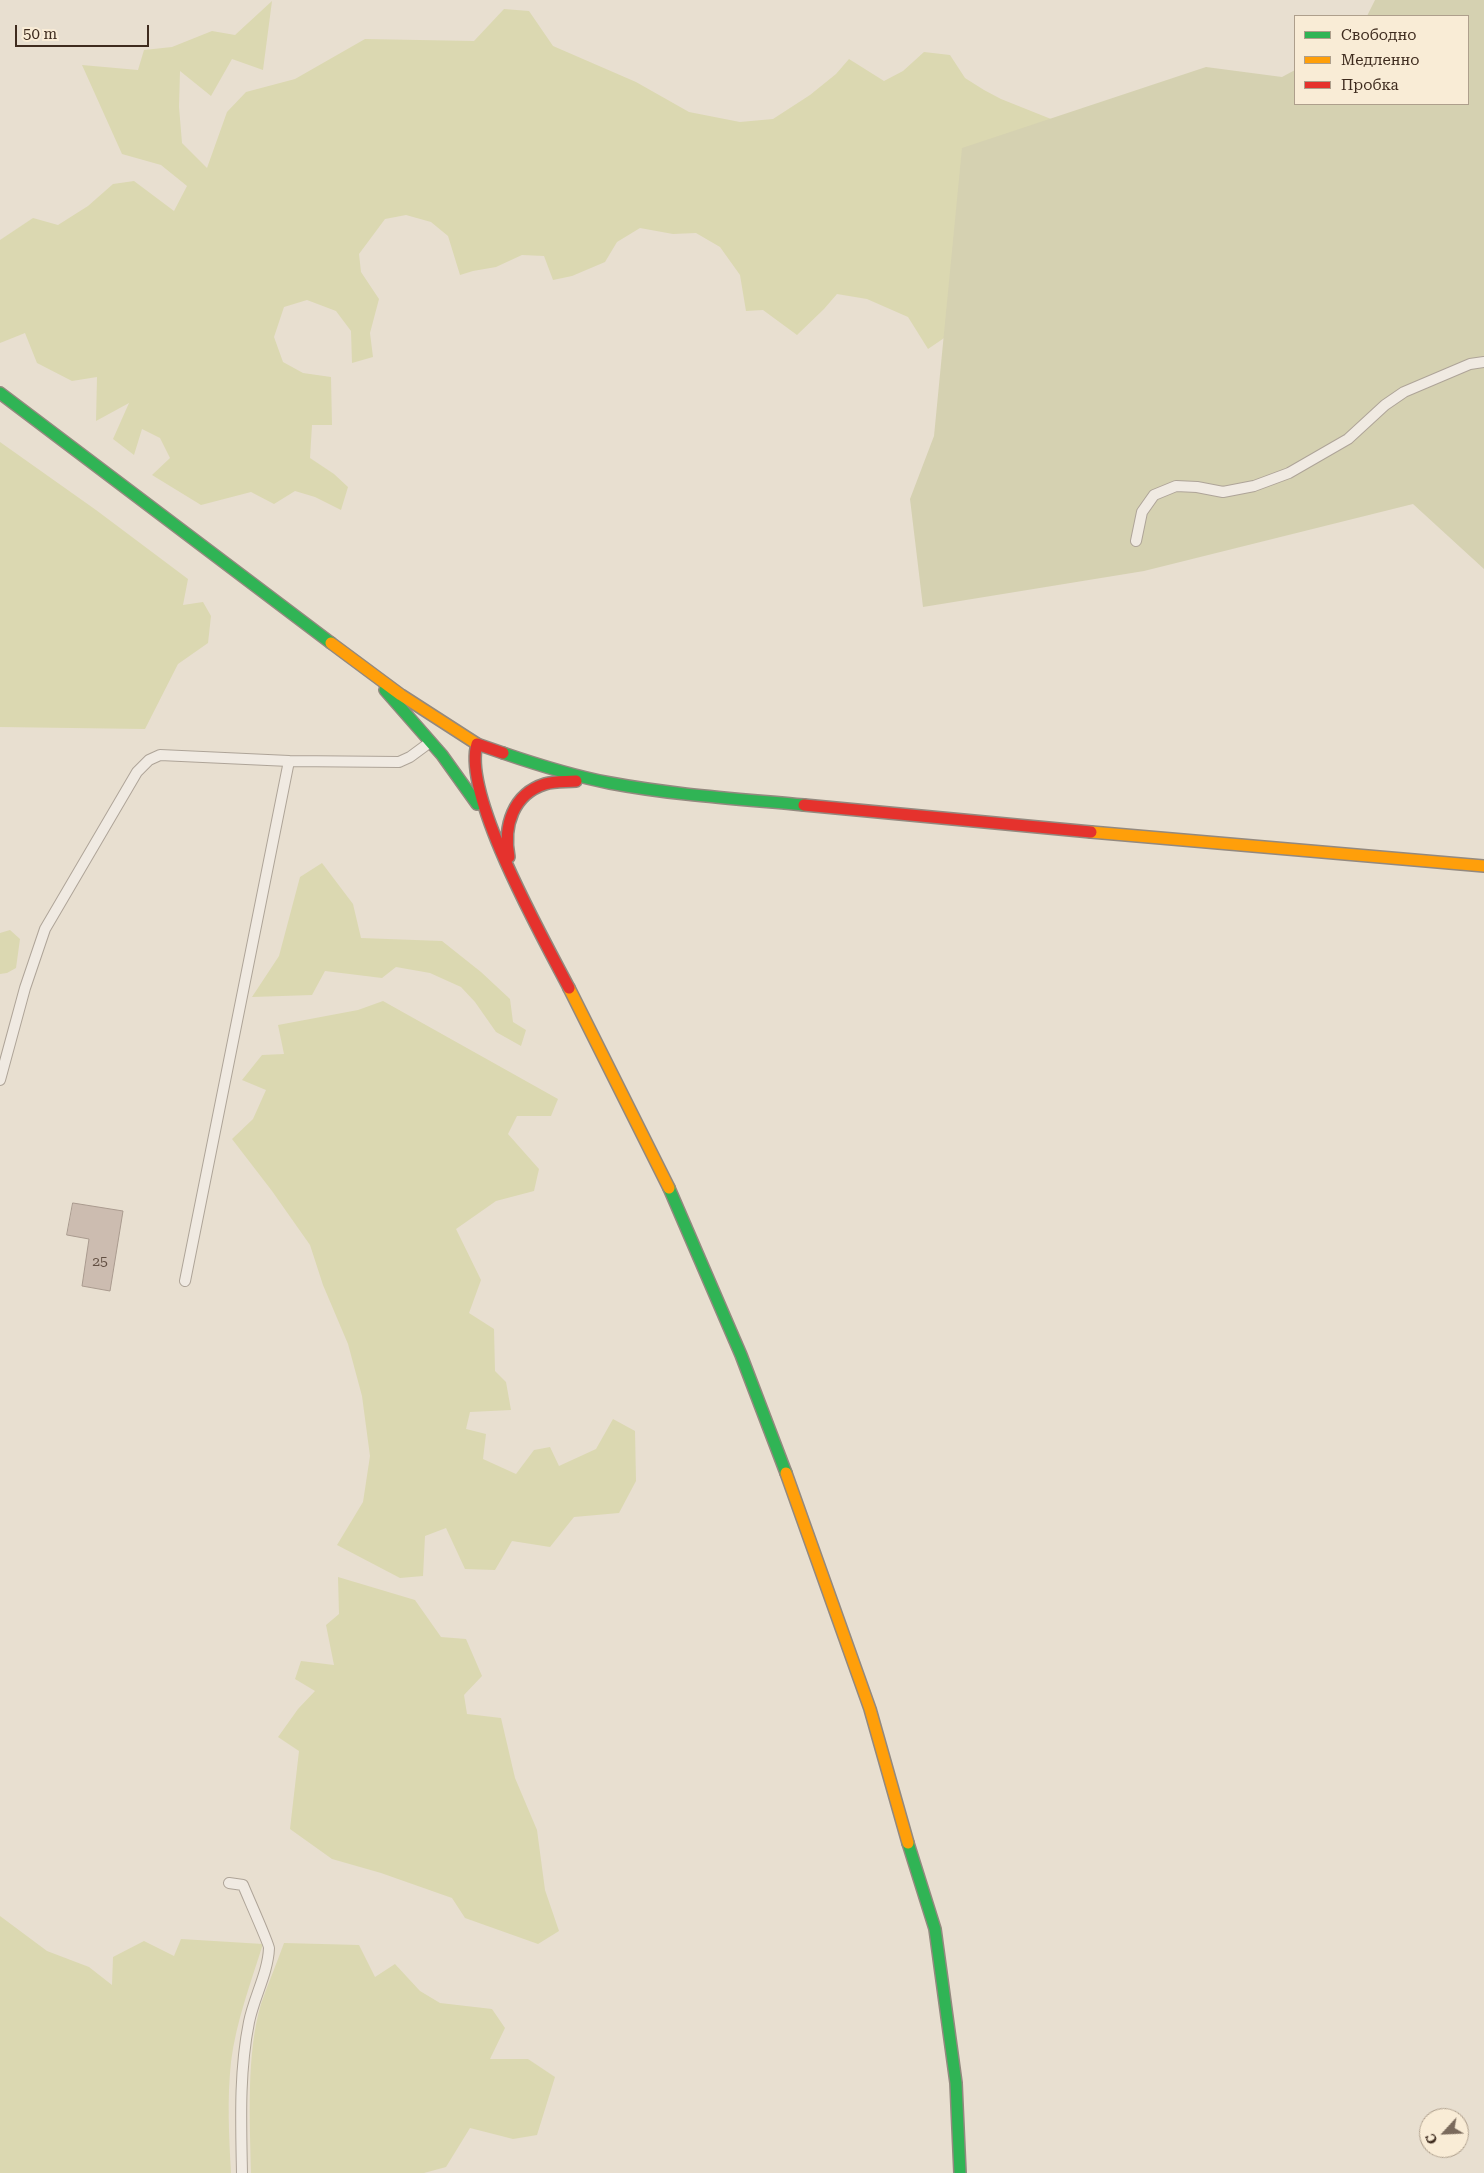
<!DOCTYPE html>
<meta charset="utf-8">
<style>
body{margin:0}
#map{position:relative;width:1484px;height:2173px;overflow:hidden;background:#e8dfd0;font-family:"Roboto Serif",serif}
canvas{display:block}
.legend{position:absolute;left:1294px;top:15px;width:175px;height:90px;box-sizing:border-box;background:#f9ecd6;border:1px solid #ae9f8c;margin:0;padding:6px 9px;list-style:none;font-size:15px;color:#3e2b1e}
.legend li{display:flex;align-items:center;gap:10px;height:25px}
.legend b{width:25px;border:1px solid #ae9f8c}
.north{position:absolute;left:1419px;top:2108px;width:50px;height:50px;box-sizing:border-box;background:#f9ecd6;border:1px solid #ae9f8c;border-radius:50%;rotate:245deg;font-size:14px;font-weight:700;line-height:20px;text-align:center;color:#3e2b1e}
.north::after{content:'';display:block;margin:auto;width:18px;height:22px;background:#7a6a5c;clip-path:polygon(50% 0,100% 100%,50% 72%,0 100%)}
.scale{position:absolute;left:15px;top:25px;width:134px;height:22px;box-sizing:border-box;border:2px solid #3e2b1e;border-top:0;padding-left:6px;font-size:15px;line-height:18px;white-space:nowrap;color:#3e2b1e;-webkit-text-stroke:4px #f9ecd6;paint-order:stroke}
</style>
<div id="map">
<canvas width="1484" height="2173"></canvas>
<ul class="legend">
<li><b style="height:6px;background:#30b455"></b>Свободно</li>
<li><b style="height:6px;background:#ff9f0a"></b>Медленно</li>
<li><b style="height:6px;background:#e5322d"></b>Пробка</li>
</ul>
<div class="north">С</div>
<div class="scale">50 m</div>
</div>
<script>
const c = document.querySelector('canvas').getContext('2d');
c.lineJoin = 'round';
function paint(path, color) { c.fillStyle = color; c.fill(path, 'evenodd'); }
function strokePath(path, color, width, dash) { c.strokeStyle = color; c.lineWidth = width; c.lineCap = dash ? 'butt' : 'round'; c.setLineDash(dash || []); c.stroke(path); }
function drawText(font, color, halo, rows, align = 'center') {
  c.font = font + ' "Roboto Serif",serif'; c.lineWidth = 5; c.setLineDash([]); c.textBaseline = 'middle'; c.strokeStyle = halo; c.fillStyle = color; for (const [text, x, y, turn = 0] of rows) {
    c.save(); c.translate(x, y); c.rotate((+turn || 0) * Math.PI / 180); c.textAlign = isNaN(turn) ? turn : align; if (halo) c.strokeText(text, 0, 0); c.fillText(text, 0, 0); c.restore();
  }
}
const green = new Path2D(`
 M 1484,0 L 1484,117 L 953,332 L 928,349 L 908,317 L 867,299 L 837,294 L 824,309 L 797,335 L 763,310 L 746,311 L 740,275 L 720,247 L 696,233 L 673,234 L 640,228 L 617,242 L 605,262 L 572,276 L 553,280 L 544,256 L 522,255 L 496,267 L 473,271 L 460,275 L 448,236 L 431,222 L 406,215 L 385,219 L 359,254 L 361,272 L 379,299 L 370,333 L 373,357 L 352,363 L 351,331 L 336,311 L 307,300 L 284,307 L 274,337 L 283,362 L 303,373 L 331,377 L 332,425 L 312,425 L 310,458 L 334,474 L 348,487 L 341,510 L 315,497 L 295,491 L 274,504 L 251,492 L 201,505 L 152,475 L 170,458 L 160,438 L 142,429 L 134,455 L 113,439 L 129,403 L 96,421 L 97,377 L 72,381 L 37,363 L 25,333 L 0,343 L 0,240 L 33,218 L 58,225 L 88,206 L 113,184 L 134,181 L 174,211 L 187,186 L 161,165 L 122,154 L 82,65 L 138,70 L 144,50 L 172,47 L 212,31 L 235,35 L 272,1 L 263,70 L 232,59 L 211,96 L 180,71 L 179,107 L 182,143 L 207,168 L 227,112 L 246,92 L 295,79 L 365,39 L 474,41 L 504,9 L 529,11 L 553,46 L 636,82 L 689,112 L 740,122 L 773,119 L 810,95 L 836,74 L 849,59 L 884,81 L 903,71 L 924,52 L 950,55 L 965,78 L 984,90 L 1001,99 L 1061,123 L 1295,104 L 1468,104 L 1468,16 Z
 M 0,442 L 96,510 L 188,579 L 183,605 L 203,602 L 211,616 L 208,643 L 178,664 L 145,729 L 0,727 Z
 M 322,863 L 353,904 L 361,938 L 442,941 L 481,972 L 510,999 L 513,1022 L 526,1030 L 521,1046 L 496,1032 L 475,1002 L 461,987 L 430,973 L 396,967 L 382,978 L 325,971 L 312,995 L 252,997 L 279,956 L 300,877 Z
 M 10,930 L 20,939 L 16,968 L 7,973 L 0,974 L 0,933 Z
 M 383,1001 L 558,1099 L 551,1116 L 517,1116 L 508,1134 L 539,1169 L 534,1191 L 496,1201 L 456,1229 L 481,1280 L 469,1313 L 494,1329 L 495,1371 L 506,1382 L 511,1410 L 470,1412 L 466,1429 L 486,1434 L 483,1459 L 516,1474 L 534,1450 L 550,1447 L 559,1466 L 596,1449 L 613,1419 L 635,1431 L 636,1481 L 619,1513 L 574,1517 L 550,1547 L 512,1541 L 495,1570 L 465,1569 L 446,1528 L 425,1536 L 423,1576 L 400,1578 L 337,1545 L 363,1502 L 370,1456 L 362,1396 L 348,1344 L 323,1285 L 310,1245 L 272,1191 L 232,1139 L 253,1119 L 266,1090 L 242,1080 L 262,1055 L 284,1054 L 278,1025 L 358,1010 Z
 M 338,1577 L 415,1600 L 441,1637 L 466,1639 L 482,1676 L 464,1695 L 467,1714 L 501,1718 L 515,1778 L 537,1830 L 545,1890 L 559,1931 L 538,1944 L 465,1918 L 452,1898 L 381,1873 L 332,1859 L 290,1829 L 299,1751 L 278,1737 L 298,1709 L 315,1691 L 295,1679 L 301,1661 L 334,1665 L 326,1625 L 339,1614 Z
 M 0,1916 L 47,1951 L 89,1967 L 112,1985 L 113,1957 L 144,1941 L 174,1956 L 181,1939 L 263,1944 C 251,1982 236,2022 231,2062 C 227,2099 229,2136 231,2173 L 0,2173 Z
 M 284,1943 L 359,1945 L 375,1977 L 395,1964 L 420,1991 L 440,2003 L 492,2009 L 505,2028 L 490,2059 L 528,2059 L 555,2077 L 537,2135 L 513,2139 L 470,2128 L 446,2167 L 424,2173 L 251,2173 C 250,2121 246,2054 261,2004 C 268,1983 277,1963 284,1943 Z`);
const cemetery = new Path2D(`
 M 1375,0 L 1484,0 L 1484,569 L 1413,504 L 1144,571 L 923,607 L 910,499 L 934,436 L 962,148 L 1206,67 L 1282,77 L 1295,70 L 1295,104 L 1468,104 L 1468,16 L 1367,16 Z`);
const building = new Path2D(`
 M 73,1203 L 123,1211 L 110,1291 L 82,1286 L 89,1239 L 67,1235 Z`);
const lane = new Path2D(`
 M 1136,541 L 1142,512 L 1154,495 L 1176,486 L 1197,487 L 1223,492 L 1254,486 L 1289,473 L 1348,439 L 1385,405 L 1404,392 L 1470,364 L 1484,362
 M 0,1080 L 25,988 L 45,929 L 137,772 L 149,760 L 160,755 L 289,761
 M 185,1281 L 289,761 L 399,762 L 410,757 L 429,743
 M 229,1883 L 243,1885 C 247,1895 269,1944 269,1948 C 268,1973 254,1997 249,2022 C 239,2072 241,2122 242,2173`);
const fast = new Path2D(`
 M 0,393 L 331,643
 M 385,690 L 442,755 L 477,804
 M 503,753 C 538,765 573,776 610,783 C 674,795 740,799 804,805
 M 669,1188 L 741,1355 L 786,1473
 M 908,1843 L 935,1929 L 956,2083 L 960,2173`);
const slow = new Path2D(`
 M 331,643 L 401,695 L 477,744
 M 1091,832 L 1484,866
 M 569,988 L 669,1188
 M 786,1473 L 870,1709 L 908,1843`);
const jam = new Path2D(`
 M 503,753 L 477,744 C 462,795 543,938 569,988
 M 804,805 L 1091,832
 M 509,857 C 503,826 513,794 545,784 C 555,781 566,782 576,781`);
const numberNames = [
 ["25",100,1262]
];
paint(green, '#dbd8b1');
paint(cemetery, '#d5d1b1');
paint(building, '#ccbcb0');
strokePath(building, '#a99a8e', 1);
strokePath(lane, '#aea498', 12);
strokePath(fast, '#93897f', 14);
strokePath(slow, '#93897f', 14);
strokePath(jam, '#93897f', 14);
strokePath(lane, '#f0eae2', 10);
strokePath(fast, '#30b455', 11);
strokePath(slow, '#ff9f0a', 11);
strokePath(jam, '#e5322d', 11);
drawText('14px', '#624f42', null, numberNames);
</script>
